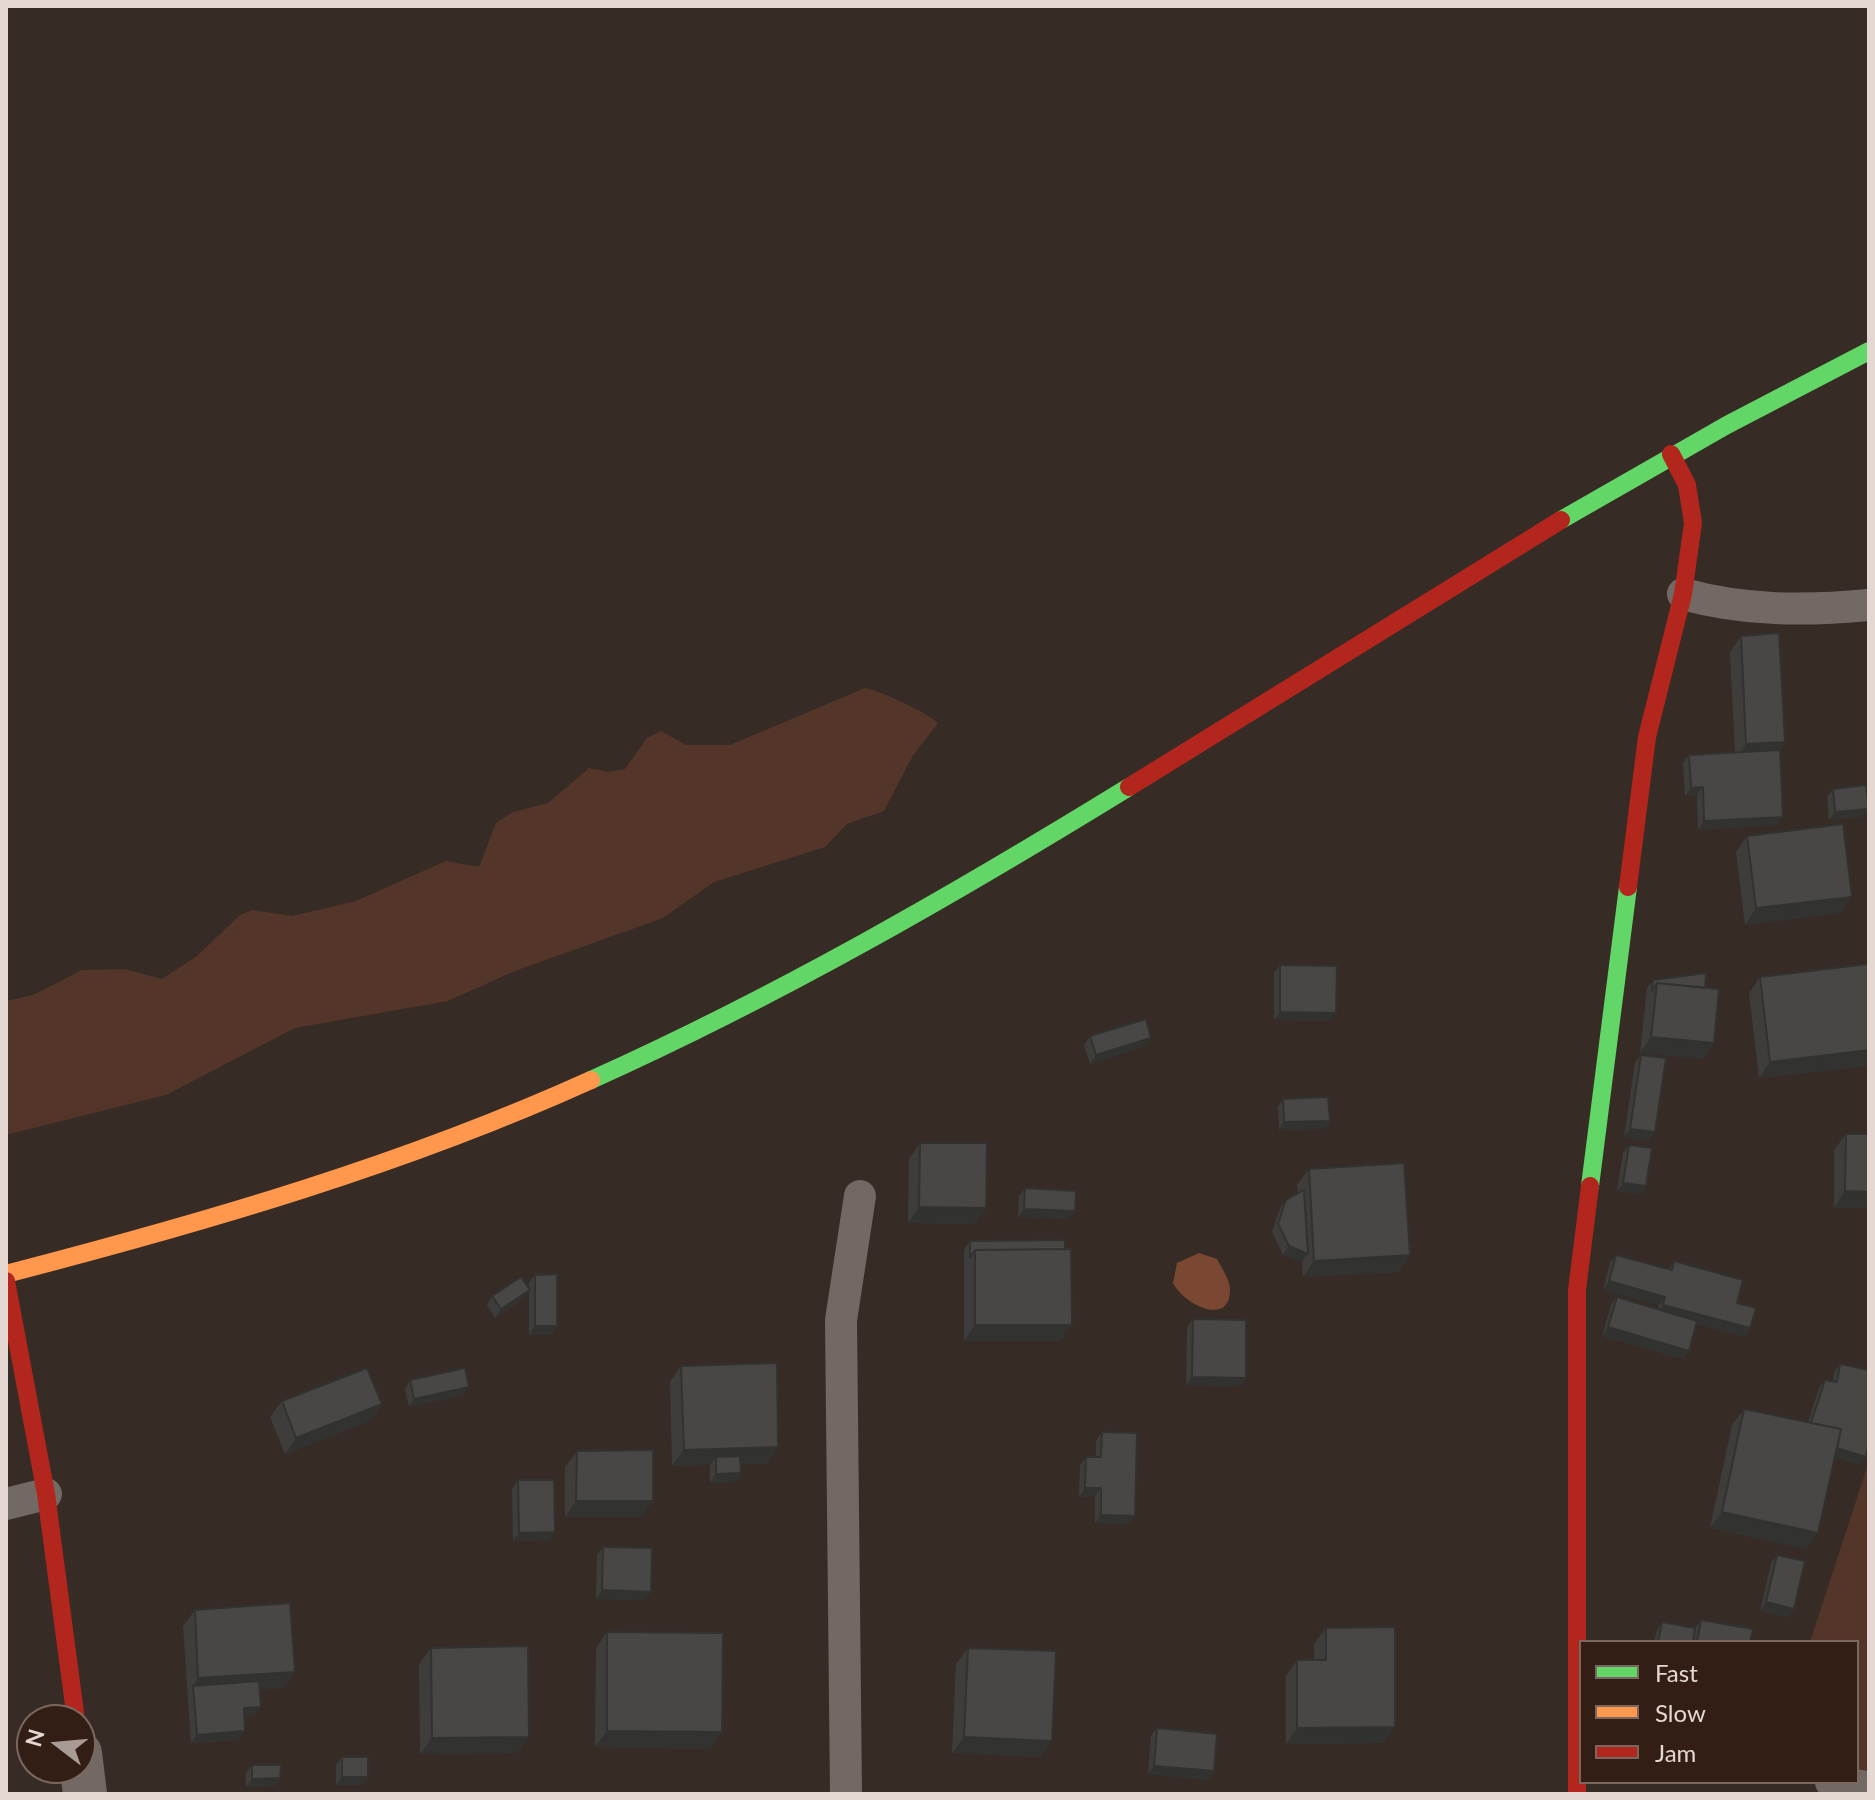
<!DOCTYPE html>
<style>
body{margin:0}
#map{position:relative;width:1875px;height:1800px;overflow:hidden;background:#362b25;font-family:Lato,sans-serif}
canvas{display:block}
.frame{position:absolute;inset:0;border:8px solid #e5d7d1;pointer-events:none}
.legend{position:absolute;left:1579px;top:1640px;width:280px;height:144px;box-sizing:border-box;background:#321e15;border:2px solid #7a6860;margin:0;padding:10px 14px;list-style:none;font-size:24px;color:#e5d7d1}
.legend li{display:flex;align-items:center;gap:16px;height:40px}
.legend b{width:40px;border:2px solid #7a6860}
.north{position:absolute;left:16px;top:1704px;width:80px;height:80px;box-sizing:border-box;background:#321e15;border:2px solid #7a6860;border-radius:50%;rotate:286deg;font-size:22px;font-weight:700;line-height:32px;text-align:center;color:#e5d7d1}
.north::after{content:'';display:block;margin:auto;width:28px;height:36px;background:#a89b95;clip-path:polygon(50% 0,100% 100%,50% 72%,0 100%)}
</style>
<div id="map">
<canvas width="1875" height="1800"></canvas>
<div class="frame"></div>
<ul class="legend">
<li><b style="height:10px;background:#63d668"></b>Fast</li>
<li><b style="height:10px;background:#ff974d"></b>Slow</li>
<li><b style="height:10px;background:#b3261e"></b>Jam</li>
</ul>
<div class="north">N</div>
</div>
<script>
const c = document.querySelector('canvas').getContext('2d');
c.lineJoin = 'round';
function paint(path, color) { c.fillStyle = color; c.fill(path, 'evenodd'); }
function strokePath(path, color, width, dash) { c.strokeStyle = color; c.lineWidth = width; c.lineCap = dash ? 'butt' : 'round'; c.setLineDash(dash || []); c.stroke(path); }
const green = new Path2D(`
 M 865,688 C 881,691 926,712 938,723 L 912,757 L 884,811 L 847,824 L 825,847 L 714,882 L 663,918 L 515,971 L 448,1001 L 295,1028 L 166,1095 L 6,1135 L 6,1001 L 33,995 L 82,970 L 125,969 L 162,979 L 197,956 L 240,915 L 252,910 L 292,916 L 356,901 L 446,861 L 479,867 L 496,823 L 513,812 L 548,803 L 589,768 L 608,772 L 625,769 L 647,738 L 661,731 L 686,745 L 730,745 Z
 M 1869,1461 L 1869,1771 L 1857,1770 L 1857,1642 L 1810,1642 Z`);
const water = new Path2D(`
 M 1199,1253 L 1217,1259 C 1222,1269 1230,1279 1230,1290 C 1230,1327 1184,1305 1173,1283 L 1177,1263 Z`);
const lane = new Path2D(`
 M 1683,594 C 1745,611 1805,611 1869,605
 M 6,1504 L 46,1494
 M 1831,1782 L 1869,1787
 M 846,1794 L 841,1320 L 860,1196`);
const street = new Path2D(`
 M 80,1753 L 85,1794`);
const fast = new Path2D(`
 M 1561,520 L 1727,425 L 1869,351
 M 591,1080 C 778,996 955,894 1129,787
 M 1590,1186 L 1628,887`);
const slow = new Path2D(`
 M 6,1274 C 206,1222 403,1165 591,1080`);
const jam = new Path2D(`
 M 1129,787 L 1561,520
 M 1628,887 L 1647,737 L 1683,594 L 1693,523 L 1687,485 L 1671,454
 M 6,1281 L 46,1494 L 76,1720
 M 1577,1794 L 1577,1290 L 1590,1186`);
const wall = new Path2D(`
 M 1741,636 L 1785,742 L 1780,750 L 1777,825 L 1698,830 L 1697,795 L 1685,796 L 1683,763 L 1689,755 L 1735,753 L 1730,652 Z
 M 1833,789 L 1863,817 L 1829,820 L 1827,797 Z
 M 1747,836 L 1841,913 L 1745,925 L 1736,852 Z
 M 1280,965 L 1330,1021 L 1274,1020 L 1274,973 Z
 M 1869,970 L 1869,1063 L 1867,1066 L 1759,1078 L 1749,993 L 1760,977 Z
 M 1653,980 L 1705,988 L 1714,1043 L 1703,1059 L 1640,1053 L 1647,988 Z
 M 1090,1036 L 1146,1046 L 1090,1064 L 1084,1045 Z
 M 1641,1055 L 1649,1141 L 1624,1137 L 1635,1063 Z
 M 1283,1099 L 1330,1121 L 1324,1129 L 1279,1130 L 1278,1107 Z
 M 1846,1134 L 1869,1208 L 1834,1208 L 1834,1150 Z
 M 920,1143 L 986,1208 L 975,1224 L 908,1223 L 909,1159 Z
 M 1629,1145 L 1641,1194 L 1617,1191 L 1623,1153 Z
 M 1309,1169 L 1410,1255 L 1399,1272 L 1303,1277 L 1302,1262 L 1283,1255 L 1272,1232 L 1280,1208 L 1286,1200 L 1298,1193 L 1297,1185 Z
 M 1025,1188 L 1069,1219 L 1018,1217 L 1019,1196 Z
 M 970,1241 L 1060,1341 L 964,1341 L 964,1250 Z
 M 1616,1255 L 1669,1269 L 1674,1261 L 1737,1303 L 1744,1337 L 1697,1324 L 1689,1351 L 1683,1359 L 1602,1336 L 1611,1305 L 1617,1297 L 1658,1309 L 1659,1305 L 1603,1290 L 1610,1263 Z
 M 535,1275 L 557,1326 L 551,1335 L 529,1335 L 529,1291 L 524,1299 L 495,1318 L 487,1305 L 492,1296 L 529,1290 L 529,1283 Z
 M 1193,1319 L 1240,1386 L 1186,1385 L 1187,1327 Z
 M 1840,1364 L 1860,1465 L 1835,1457 L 1807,1549 L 1710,1528 L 1732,1425 L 1744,1409 L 1808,1422 L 1819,1388 L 1825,1380 L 1833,1381 L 1834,1372 Z
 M 681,1366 L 778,1447 L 767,1464 L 740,1464 L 735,1482 L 710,1483 L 710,1465 L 672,1466 L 670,1382 Z
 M 410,1380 L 463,1395 L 409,1407 L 405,1389 Z
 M 282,1401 L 382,1404 L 370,1421 L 285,1454 L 270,1417 Z
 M 1102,1432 L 1129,1524 L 1095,1523 L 1095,1496 L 1079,1497 L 1080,1465 L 1086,1457 L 1096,1457 L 1096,1441 Z
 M 577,1451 L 642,1517 L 565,1517 L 565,1467 Z
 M 518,1480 L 549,1540 L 513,1541 L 512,1489 Z
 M 603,1547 L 645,1600 L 596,1599 L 597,1555 Z
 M 1777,1555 L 1794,1609 L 1788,1617 L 1760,1611 L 1771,1563 Z
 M 195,1610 L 283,1688 L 259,1689 L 255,1715 L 244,1716 L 239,1740 L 191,1743 L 183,1626 Z
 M 1701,1620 L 1750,1642 L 1654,1642 L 1657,1630 L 1662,1622 L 1695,1628 Z
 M 1326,1628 L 1384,1743 L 1286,1744 L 1286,1676 L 1297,1660 L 1314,1660 L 1314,1644 Z
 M 607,1632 L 711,1749 L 595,1747 L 596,1648 Z
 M 431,1648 L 518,1753 L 420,1754 L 419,1664 Z
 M 968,1648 L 1041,1757 L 952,1753 L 956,1664 Z
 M 1157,1728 L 1214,1771 L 1208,1780 L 1148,1774 L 1151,1736 Z
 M 342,1757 L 362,1785 L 336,1785 L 336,1765 Z
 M 252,1765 L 280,1778 L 275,1786 L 246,1787 L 246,1773 Z`);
const shadedWall = new Path2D(`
 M 1785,742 L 1774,758 L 1735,760 L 1746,744 Z
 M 1703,787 L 1697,795 L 1685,796 L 1691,788 Z
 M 1869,809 L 1863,817 L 1829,820 L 1835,812 Z
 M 1783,817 L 1777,825 L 1698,830 L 1704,821 Z
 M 1852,897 L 1841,913 L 1745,925 L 1756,908 Z
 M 1280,1012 L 1336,1013 L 1330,1021 L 1274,1020 Z
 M 1651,1037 L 1714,1043 L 1703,1059 L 1640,1053 Z
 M 1151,1038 L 1146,1046 L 1090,1064 L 1096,1055 Z
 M 1869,1050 L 1869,1063 L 1867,1066 L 1759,1078 L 1770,1062 Z
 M 1330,1121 L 1324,1129 L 1279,1130 L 1284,1122 Z
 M 1630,1129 L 1655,1132 L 1649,1141 L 1624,1137 Z
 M 1623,1183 L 1646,1186 L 1641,1194 L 1617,1191 Z
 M 1845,1191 L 1869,1192 L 1869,1208 L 1834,1208 Z
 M 919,1207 L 986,1208 L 975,1224 L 908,1223 Z
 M 1024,1209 L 1075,1211 L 1069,1219 L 1018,1217 Z
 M 1289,1246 L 1308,1254 L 1302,1262 L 1283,1255 Z
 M 1410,1255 L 1399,1272 L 1303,1277 L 1314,1261 Z
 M 1609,1281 L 1665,1297 L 1659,1305 L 1603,1290 Z
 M 530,1290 L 524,1299 L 495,1318 L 501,1309 Z
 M 1663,1305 L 1750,1328 L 1744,1337 L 1657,1313 Z
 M 975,1325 L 1072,1325 L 1060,1341 L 964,1341 Z
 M 535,1326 L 557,1326 L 551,1335 L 529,1335 Z
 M 1608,1327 L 1689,1351 L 1683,1359 L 1602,1336 Z
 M 1192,1377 L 1246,1378 L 1240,1386 L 1186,1385 Z
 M 469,1387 L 463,1395 L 409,1407 L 414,1399 Z
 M 382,1404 L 370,1421 L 285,1454 L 296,1438 Z
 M 778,1447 L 767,1464 L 716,1465 L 716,1457 L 710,1465 L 672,1466 L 684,1450 Z
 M 1833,1447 L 1866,1457 L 1860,1465 L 1827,1455 Z
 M 741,1473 L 735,1482 L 710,1483 L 716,1474 Z
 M 1085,1488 L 1101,1488 L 1095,1496 L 1079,1497 Z
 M 576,1501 L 653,1501 L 642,1517 L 565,1517 Z
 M 1722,1512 L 1818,1533 L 1807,1549 L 1710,1528 Z
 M 1101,1515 L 1135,1516 L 1129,1524 L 1095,1523 Z
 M 555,1532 L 549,1540 L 513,1541 L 519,1533 Z
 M 602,1590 L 651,1592 L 645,1600 L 596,1599 Z
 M 1766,1602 L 1794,1609 L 1788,1617 L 1760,1611 Z
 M 295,1672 L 283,1688 L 193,1694 L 193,1686 L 198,1678 Z
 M 261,1707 L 255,1715 L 238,1716 L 244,1708 Z
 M 1395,1727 L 1384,1743 L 1286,1744 L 1297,1728 Z
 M 245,1731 L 239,1740 L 191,1743 L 197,1735 Z
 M 607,1731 L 722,1732 L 711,1749 L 595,1747 Z
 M 529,1737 L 518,1753 L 420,1754 L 432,1738 Z
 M 964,1737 L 1052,1741 L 1041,1757 L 952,1753 Z
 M 1154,1766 L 1214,1771 L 1208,1780 L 1148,1774 Z
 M 342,1777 L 368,1777 L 362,1785 L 336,1785 Z
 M 280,1778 L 275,1786 L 246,1787 L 252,1779 Z`);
const building = new Path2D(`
 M 1779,633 L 1785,742 L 1746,744 L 1741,636 Z
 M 1780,750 L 1783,817 L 1704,821 L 1703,787 L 1691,788 L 1689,755 Z
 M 1866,785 L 1869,809 L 1835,812 L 1833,789 Z
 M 1843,824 L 1852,897 L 1756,908 L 1747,836 Z
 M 1868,964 L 1869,1050 L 1770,1062 L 1760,977 Z
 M 1280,965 L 1337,966 L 1336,1013 L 1280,1012 Z
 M 1706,973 L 1705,988 L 1657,983 L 1652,991 L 1653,980 Z
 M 1657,983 L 1719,989 L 1714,1043 L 1651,1037 Z
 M 1146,1019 L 1151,1038 L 1096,1055 L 1090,1036 Z
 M 1641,1055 L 1666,1058 L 1655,1132 L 1630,1129 Z
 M 1328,1097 L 1330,1121 L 1284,1122 L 1283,1099 Z
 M 1846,1134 L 1869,1134 L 1869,1192 L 1845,1191 Z
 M 920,1143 L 987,1143 L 986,1208 L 919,1207 Z
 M 1629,1145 L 1652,1148 L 1646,1186 L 1623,1183 Z
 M 1404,1163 L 1410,1255 L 1314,1261 L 1309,1169 Z
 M 1025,1188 L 1076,1191 L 1075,1211 L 1024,1209 Z
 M 1304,1190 L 1308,1254 L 1289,1246 L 1278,1224 L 1286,1200 Z
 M 1065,1240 L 1065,1249 L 975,1250 L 970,1258 L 970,1241 Z
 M 1071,1249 L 1072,1325 L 975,1325 L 975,1250 Z
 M 1616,1255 L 1672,1270 L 1674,1261 L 1743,1280 L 1737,1303 L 1756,1308 L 1750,1328 L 1663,1305 L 1665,1297 L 1609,1281 Z
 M 557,1274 L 557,1326 L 535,1326 L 535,1275 Z
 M 521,1277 L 530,1290 L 501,1309 L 492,1296 Z
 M 1617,1297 L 1697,1321 L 1689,1351 L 1608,1327 Z
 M 1193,1319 L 1246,1320 L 1246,1378 L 1192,1377 Z
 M 777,1363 L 778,1447 L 684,1450 L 681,1366 Z
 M 1840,1364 L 1869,1370 L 1869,1442 L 1866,1457 L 1837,1448 L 1841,1429 L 1811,1423 L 1825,1380 L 1837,1382 Z
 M 367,1368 L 382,1404 L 296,1438 L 282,1401 Z
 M 465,1368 L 469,1387 L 414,1399 L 410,1380 Z
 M 1744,1409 L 1841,1429 L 1818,1533 L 1722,1512 Z
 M 1102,1432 L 1137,1433 L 1135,1516 L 1101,1515 L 1101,1488 L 1085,1488 L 1086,1457 L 1101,1457 Z
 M 653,1450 L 653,1501 L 576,1501 L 577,1451 Z
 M 740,1456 L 741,1473 L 716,1474 L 716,1457 Z
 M 518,1480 L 554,1480 L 555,1532 L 519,1533 Z
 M 603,1547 L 652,1548 L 651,1592 L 602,1590 Z
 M 1777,1555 L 1805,1561 L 1794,1609 L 1766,1602 Z
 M 290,1603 L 295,1672 L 198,1678 L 195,1610 Z
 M 1701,1620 L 1753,1629 L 1750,1642 L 1697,1642 Z
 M 1662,1622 L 1695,1628 L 1693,1642 L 1658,1642 Z
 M 1395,1627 L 1395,1727 L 1297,1728 L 1297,1660 L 1326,1660 L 1326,1628 Z
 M 607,1632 L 723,1633 L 722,1732 L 607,1731 Z
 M 528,1646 L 529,1737 L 432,1738 L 431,1648 Z
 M 968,1648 L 1056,1651 L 1052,1741 L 964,1737 Z
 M 259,1681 L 261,1707 L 244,1708 L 245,1731 L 197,1735 L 193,1686 Z
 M 1157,1728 L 1217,1734 L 1214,1771 L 1154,1766 Z
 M 342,1757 L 368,1757 L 368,1777 L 342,1777 Z
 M 252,1765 L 281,1765 L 280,1778 L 252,1779 Z`);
paint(green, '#533629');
paint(water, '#7a4832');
strokePath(lane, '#726965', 32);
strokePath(street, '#726965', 44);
strokePath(fast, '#63d668', 18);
strokePath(slow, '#ff974d', 18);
strokePath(jam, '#b3261e', 18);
paint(wall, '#3e3d3c');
paint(shadedWall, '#323231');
paint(building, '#484746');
strokePath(building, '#323231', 2);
</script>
